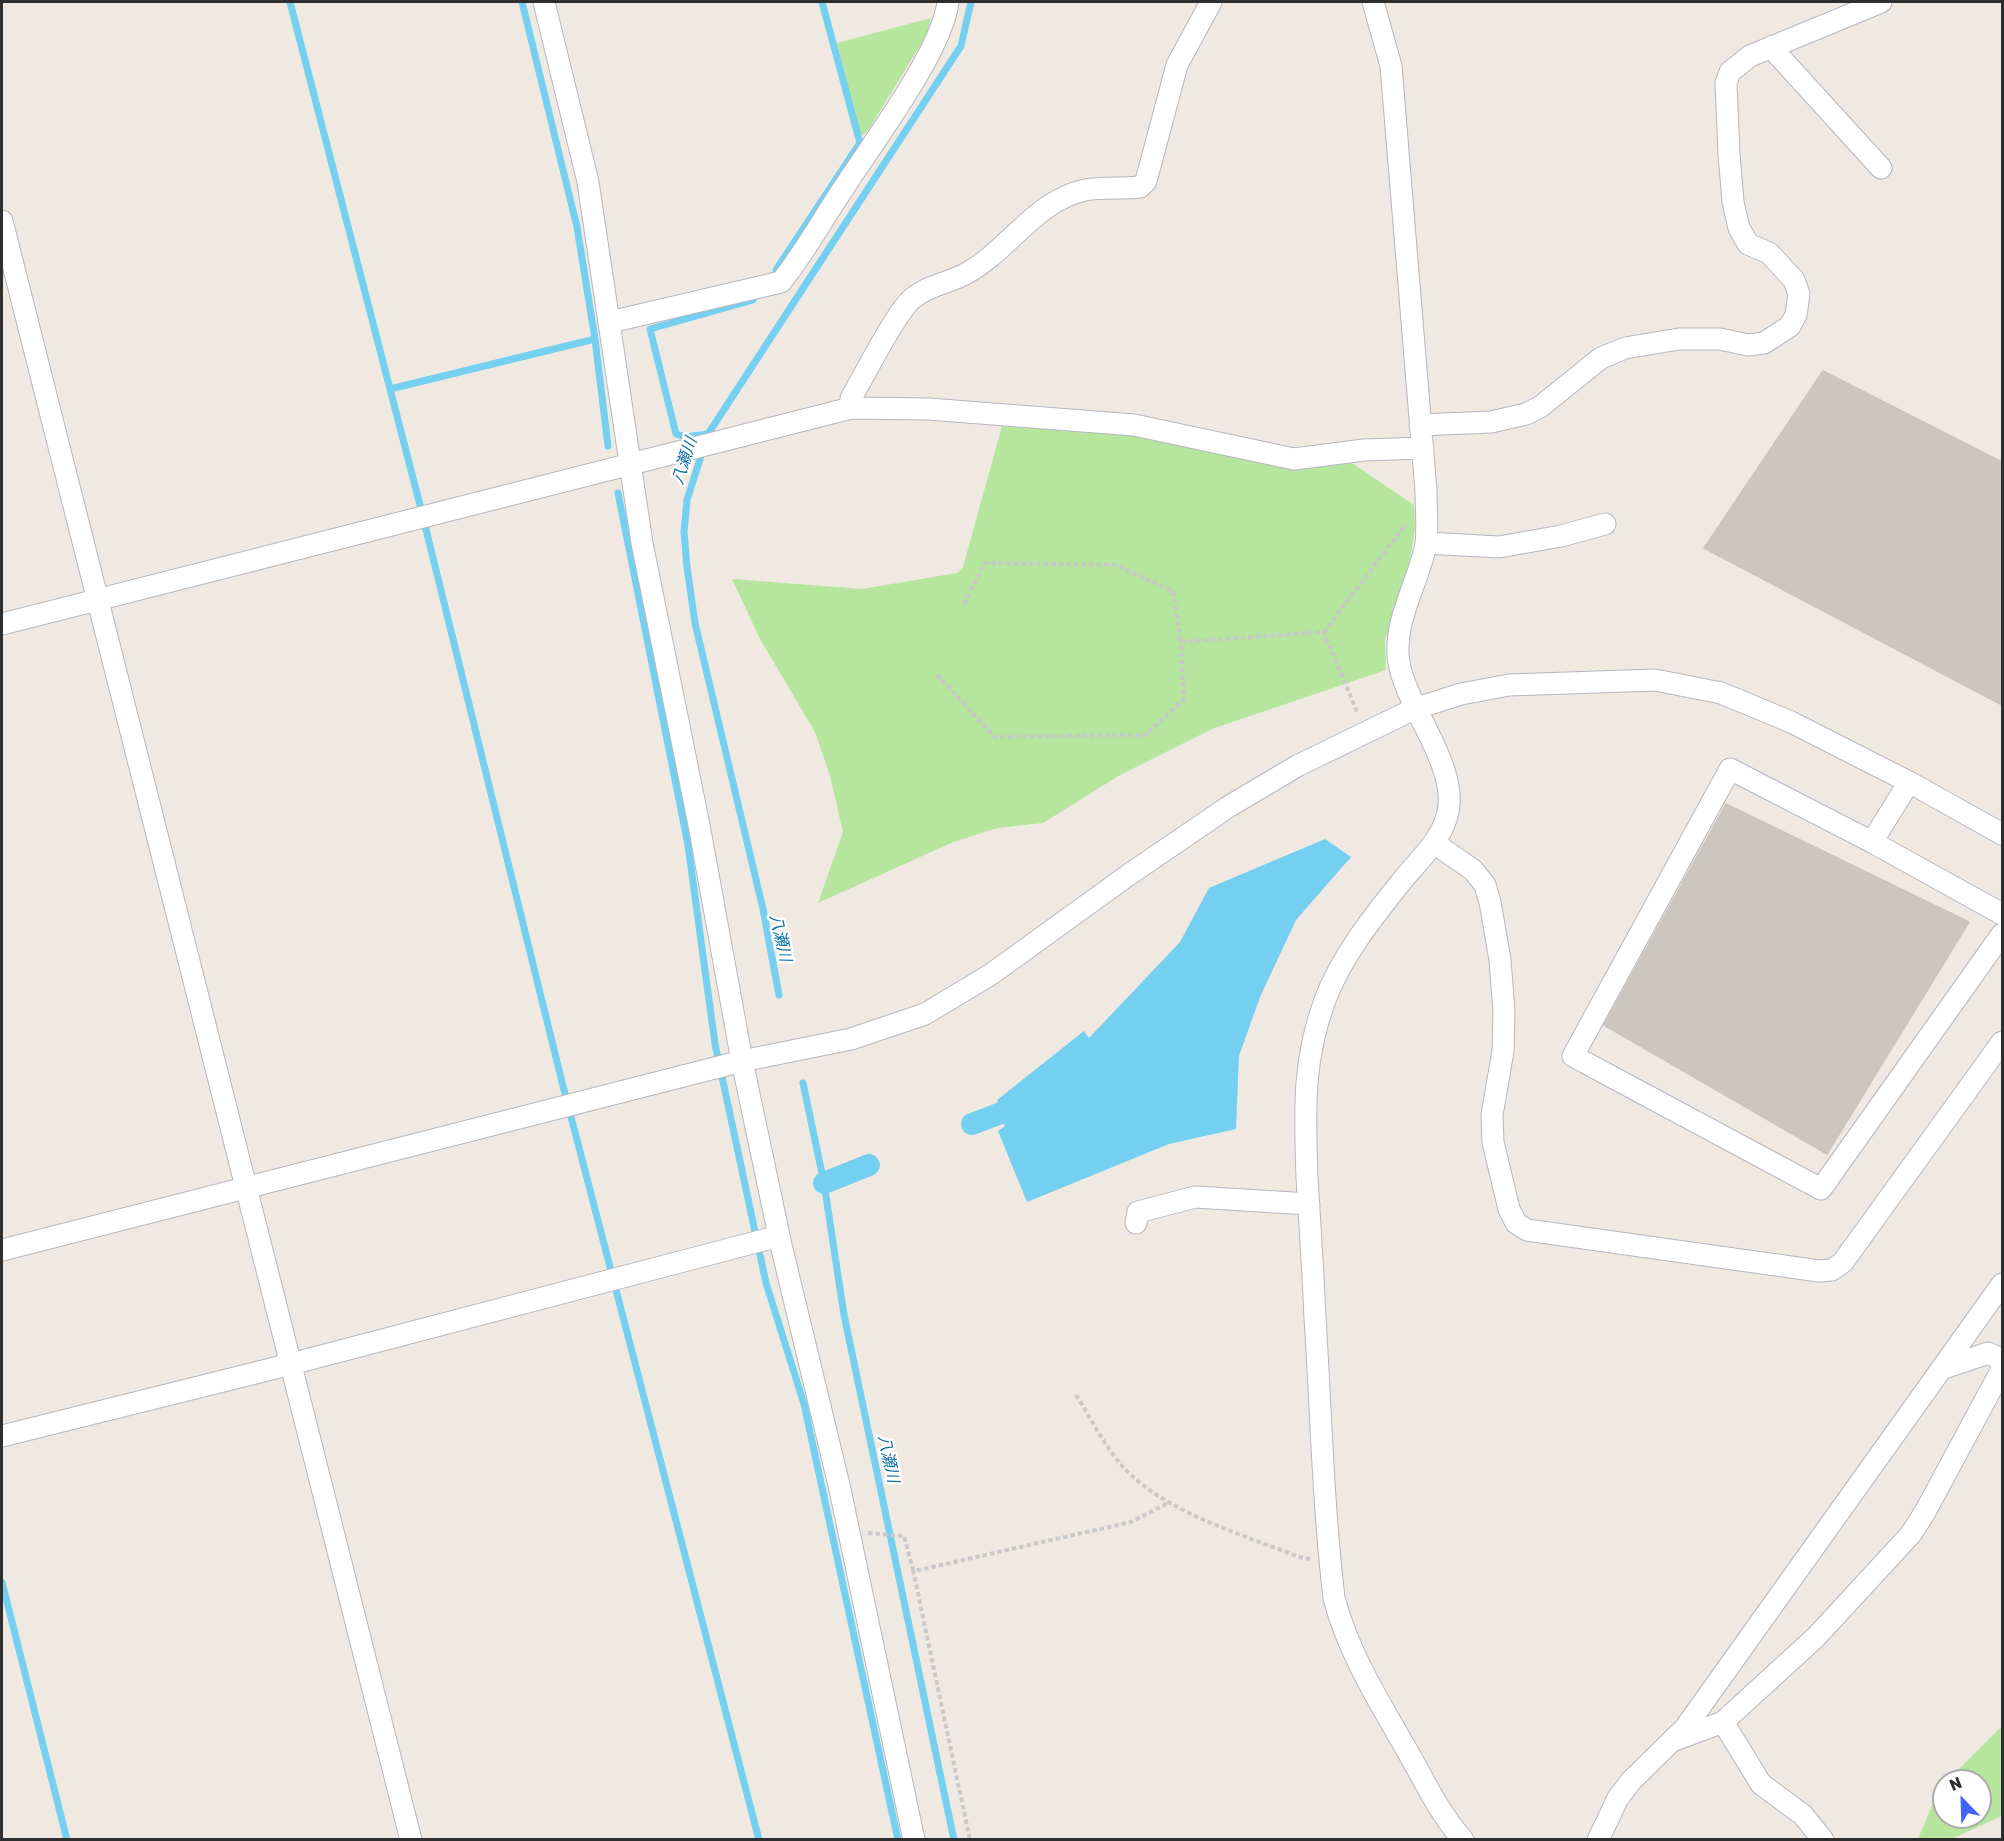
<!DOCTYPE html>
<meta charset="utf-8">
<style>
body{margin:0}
#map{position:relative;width:2004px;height:1841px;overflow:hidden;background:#efe9e1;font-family:Rubik,sans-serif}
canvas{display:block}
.frame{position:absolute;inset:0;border:3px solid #2e2e2e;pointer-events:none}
.north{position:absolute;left:1932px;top:1769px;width:60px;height:60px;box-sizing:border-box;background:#fff;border:2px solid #ababab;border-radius:50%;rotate:337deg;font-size:16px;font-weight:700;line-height:24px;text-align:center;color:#2e2e2e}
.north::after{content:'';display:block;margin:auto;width:21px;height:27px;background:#4264fb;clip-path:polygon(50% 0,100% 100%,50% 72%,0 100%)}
</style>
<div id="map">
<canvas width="2004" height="1841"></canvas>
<div class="frame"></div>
<div class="north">N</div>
</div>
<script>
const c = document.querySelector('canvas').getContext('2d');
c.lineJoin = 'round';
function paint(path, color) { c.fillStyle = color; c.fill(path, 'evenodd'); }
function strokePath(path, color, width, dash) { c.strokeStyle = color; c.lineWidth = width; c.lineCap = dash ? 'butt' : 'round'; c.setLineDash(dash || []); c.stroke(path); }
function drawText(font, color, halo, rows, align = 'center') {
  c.font = font + ' Rubik,"Noto Sans JP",sans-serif'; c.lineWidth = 5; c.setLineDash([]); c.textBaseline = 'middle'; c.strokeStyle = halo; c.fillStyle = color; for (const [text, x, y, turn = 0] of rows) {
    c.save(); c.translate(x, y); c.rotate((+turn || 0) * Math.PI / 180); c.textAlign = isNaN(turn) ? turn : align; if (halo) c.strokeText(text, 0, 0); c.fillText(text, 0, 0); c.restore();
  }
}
const green = new Path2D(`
 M 931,18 L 926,36 L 867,132 L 860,137 L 837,43 Z
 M 1002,426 L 1130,433 L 1298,467 L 1352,463 L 1414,505 L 1415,529 L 1408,572 L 1385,640 L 1386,670 L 1212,729 L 1120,775 L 1043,823 L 997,828 L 951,843 L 818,903 L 843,832 L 830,776 L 815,732 L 760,639 L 732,579 L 862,589 L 957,573 L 963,567 Z
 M 2002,1726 L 2002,1816 L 1951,1839 L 1918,1839 L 1939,1789 L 1944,1784 L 1944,1817 L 1980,1817 L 1980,1781 L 1947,1781 Z`);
const water = new Path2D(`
 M 1325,839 L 1351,857 L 1296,920 L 1260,997 L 1239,1056 L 1236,1129 L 1169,1144 L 1027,1202 L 998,1131 L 1005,1126 L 997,1100 L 1084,1031 L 1089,1038 L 1180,942 L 1209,888 Z`);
const stream = new Path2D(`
 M 290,2 L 420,505 L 563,1086 L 759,1840
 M 522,2 L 577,227 L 595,339 L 608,446
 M 776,270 L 860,143 L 822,2
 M 390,389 L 595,339
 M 708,434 L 686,437 L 676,434 L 650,329 L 753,300
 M 618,493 L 688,845 L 715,1044 L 766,1283 L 804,1404 L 898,1840
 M 779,995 L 763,909 L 695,623 L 687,567 L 684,532 L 687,500 L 708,434 L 961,46 L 971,2
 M 803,1083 L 824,1183 L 844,1315 L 954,1840
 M 2,1582 L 67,1840`);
const canal = new Path2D(`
 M 972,1124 L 1001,1113
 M 824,1183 L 869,1165`);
const building = new Path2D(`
 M 1823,371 L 2002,462 L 2002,705 L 1704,548 Z
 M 1726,804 L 1969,922 L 1827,1154 L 1604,1025 Z`);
const path = new Path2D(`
 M 964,604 L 985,563 L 1115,565 L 1173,591 L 1181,642
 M 1324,632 L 1406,524
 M 937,675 L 995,737 L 1145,735 L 1184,699 L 1181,642 L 1324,632 L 1357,712
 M 1076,1395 C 1090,1417 1102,1441 1118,1461 C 1158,1511 1242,1534 1299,1557 L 1310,1559
 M 868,1533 L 904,1536 L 913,1570 L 919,1570 L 1131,1522 L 1170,1502
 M 913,1570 L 970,1840`);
const minor = new Path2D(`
 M 544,2 L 588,182 L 642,543 L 699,825 L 742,1061 L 781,1245 L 839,1485 L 914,1840
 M 1373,2 L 1391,66 L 1426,491 C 1426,508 1428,527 1426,544 C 1419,582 1392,622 1399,663 C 1407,709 1461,769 1447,816 C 1440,842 1417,862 1401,882 C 1373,917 1341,957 1325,1000 C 1302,1062 1305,1113 1307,1178 C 1310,1225 1313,1271 1315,1318 C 1321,1411 1323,1505 1334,1598 C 1349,1655 1380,1703 1409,1754 C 1426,1784 1440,1814 1463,1840
 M 1773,46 L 1778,55 L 1881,168
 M 2,221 L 411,1840
 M 610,322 L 781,282 C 805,252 824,217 845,186 C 874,141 942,51 948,2
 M 851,408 L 851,398 C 867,371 888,327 907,304 C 922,286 948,284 967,273 C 1010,249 1035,201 1085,190 C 1103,187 1122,189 1140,187 L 1146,181 L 1177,65 L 1211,2
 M 1420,425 L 1491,422 L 1526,414 L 1540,407 L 1601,358 L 1625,348 L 1679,339 L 1720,339 L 1748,345 L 1764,343 L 1790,326 L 1796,315 L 1799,294 L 1794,280 L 1769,253 L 1748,244 L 1739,228 L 1733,202 L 1729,154 L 1726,83 L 1730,72 L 1750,56 L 1881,2
 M 1426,543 L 1499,547 L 1561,536 L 1605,524
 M 2,624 L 851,408 L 929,409 L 1134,425 L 1294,459 L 1364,450 L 1423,448
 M 1872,842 L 1909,782
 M 1434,843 L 1473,870 L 1485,885 L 1490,902 L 1500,960 L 1504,1012 L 1503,1051 L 1492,1115 L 1493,1142 L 1509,1209 L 1516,1223 L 1527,1230 L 1819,1271 L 1832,1270 L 1843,1262 L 2002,1042
 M 2002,914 L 1872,842 L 1730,769 L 1573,1056 L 1821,1189 L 2002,934
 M 1136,1223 L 1138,1212 L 1195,1197 L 1309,1204
 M 2,1250 L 742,1061 L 851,1039 L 925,1014 L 990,975 L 1127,876 L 1228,807 L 1297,766 L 1414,709 L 1461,694 L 1509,685 L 1655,680 L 1721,693 L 1791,722 L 1909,782 L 2002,834
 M 1944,1368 L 1988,1353 L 2002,1360
 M 2,1436 L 291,1364 L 779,1236
 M 1723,1722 L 1761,1784 L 1803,1815 L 1823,1840
 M 1675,1740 L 1723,1722 L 1816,1637 L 1911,1534 L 1925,1512 L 2002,1369
 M 1598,1840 L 1618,1798 L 1631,1781 L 1685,1728 L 2002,1284`);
const waterNames = [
 ["八瀬川",685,461,-72],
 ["八瀬川",780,938,77],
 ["八瀬川",888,1459,78]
];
paint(green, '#b6e59e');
paint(water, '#75cff0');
strokePath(stream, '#75cff0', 7);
strokePath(canal, '#75cff0', 22);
paint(building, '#cbc7bf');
strokePath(building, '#cbc5ba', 1.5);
strokePath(minor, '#b4b7c1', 23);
strokePath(path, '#c9c9c9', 4, [4.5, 3]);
strokePath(minor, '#fff', 21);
drawText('italic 16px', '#0d6fa3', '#fff', waterNames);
</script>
